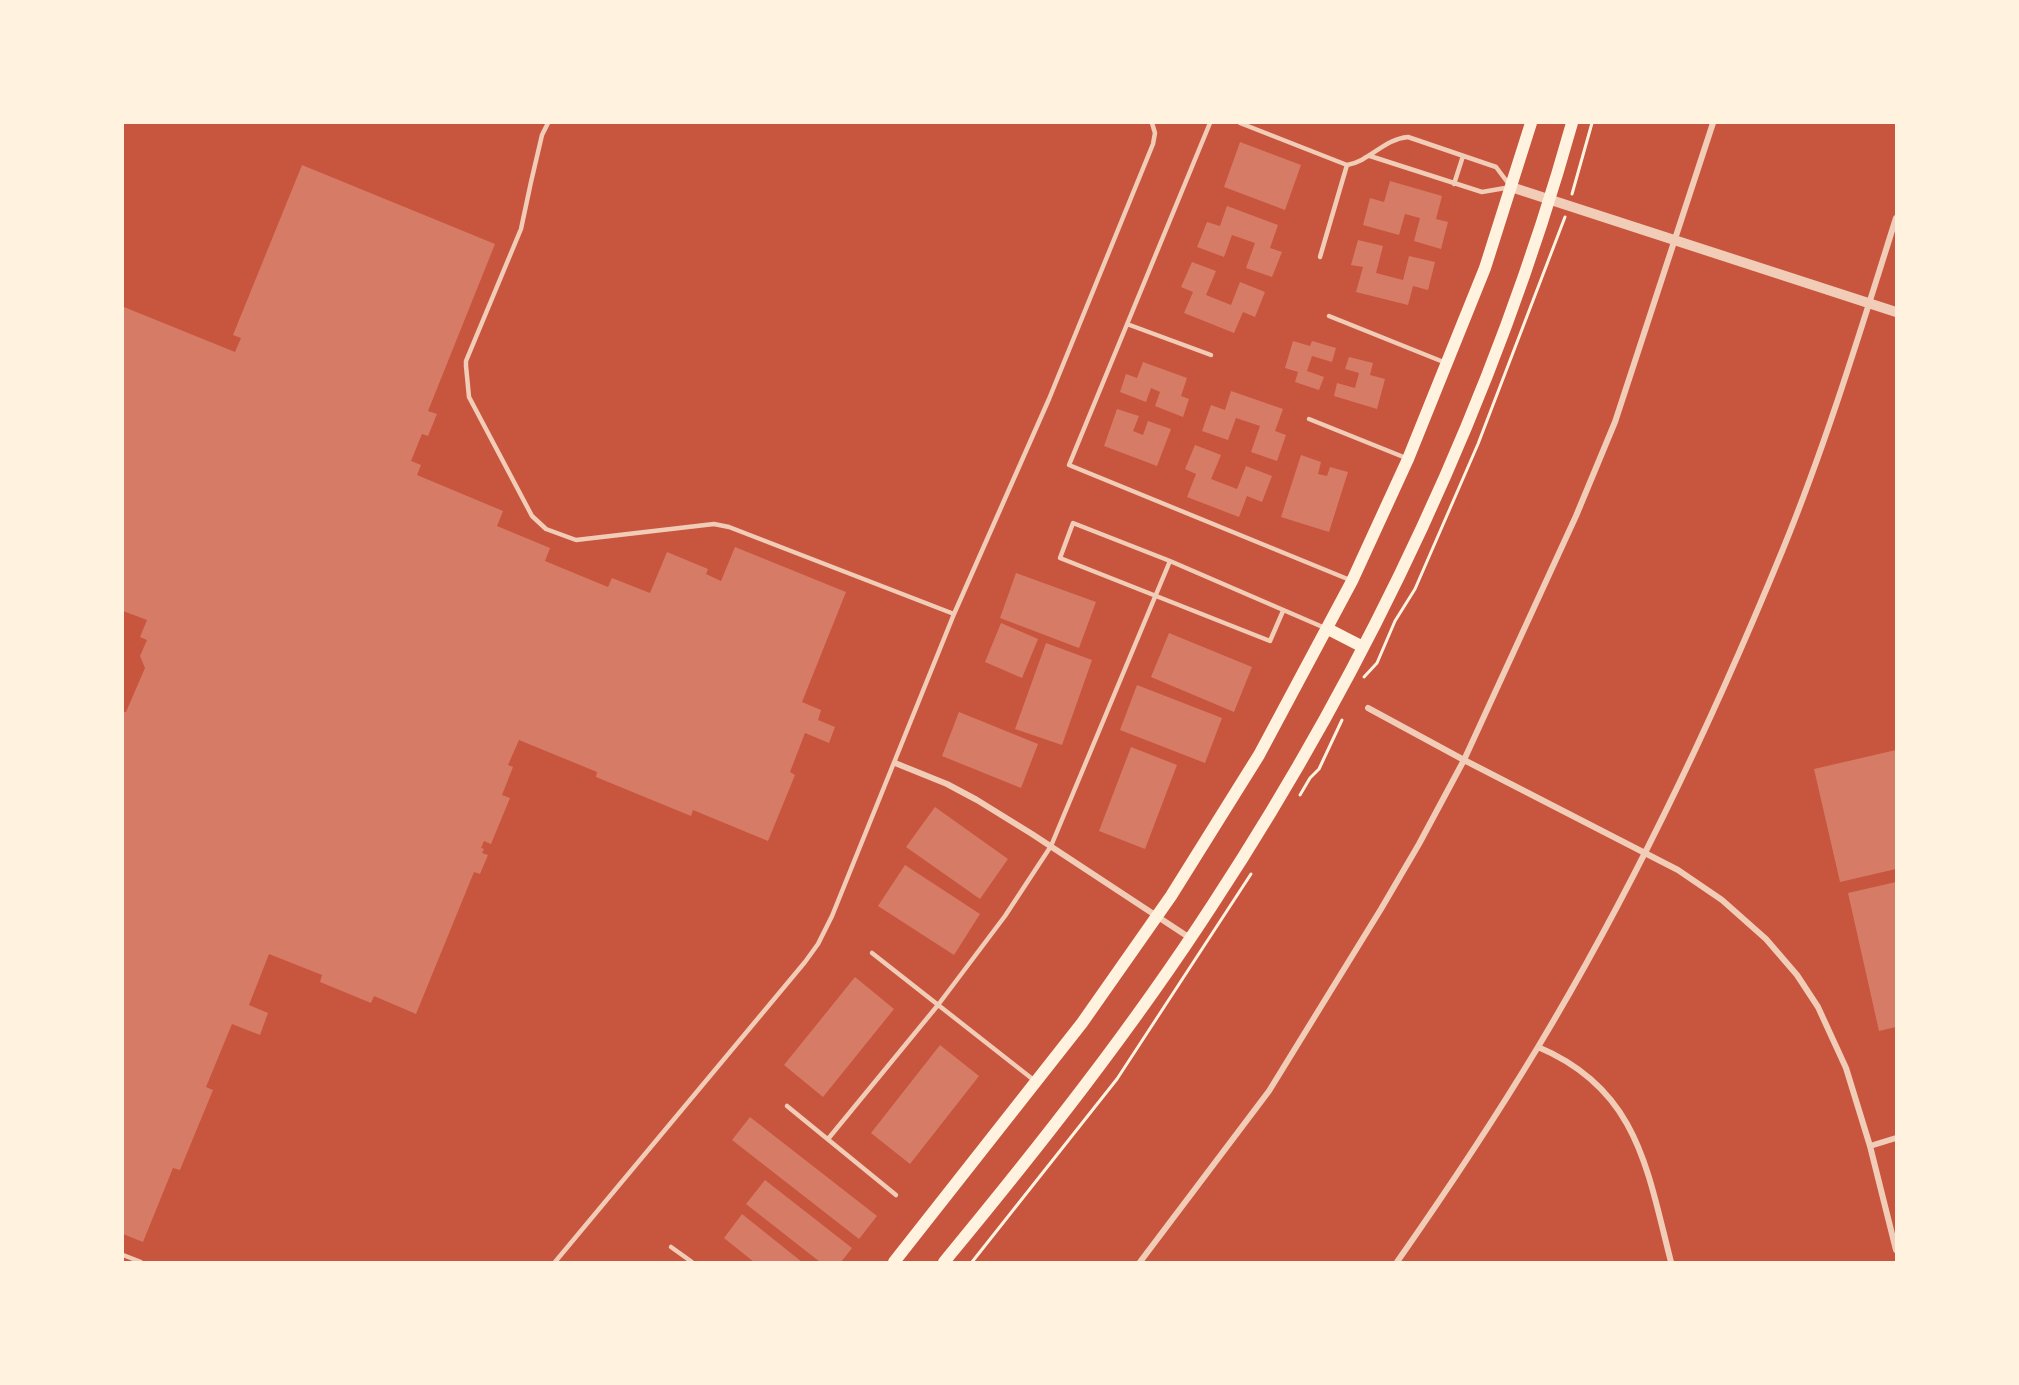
<!DOCTYPE html>
<style>
body{margin:0}
#map{position:relative;width:2019px;height:1385px;overflow:hidden;background:#c8553d;font-family:Arial,sans-serif}
canvas{display:block}
.frame{position:absolute;inset:0;border:124px solid #fff3e0;pointer-events:none}
</style>
<div id="map">
<canvas width="2019" height="1385"></canvas>
<div class="frame"></div>
</div>
<script>
const c = document.querySelector('canvas').getContext('2d');
c.lineJoin = 'round';
function paint(path, color) { c.fillStyle = color; c.fill(path, 'evenodd'); }
function strokePath(path, color, width, dash) { c.strokeStyle = color; c.lineWidth = width; c.lineCap = dash ? 'butt' : 'round'; c.setLineDash(dash || []); c.stroke(path); }
const building = new Path2D(`
 M 1240,142 L 1301,165 L 1285,210 L 1224,187 Z
 M 302,165 L 495,244 L 428,411 L 437,414 L 428,436 L 422,434 L 411,461 L 421,465 L 417,475 L 503,511 L 497,526 L 550,548 L 545,561 L 608,587 L 612,578 L 650,593 L 667,552 L 708,569 L 706,574 L 721,581 L 735,547 L 846,592 L 802,702 L 821,710 L 818,720 L 835,727 L 829,743 L 805,733 L 790,772 L 795,775 L 768,841 L 693,810 L 691,816 L 596,777 L 597,772 L 519,740 L 508,765 L 513,767 L 502,795 L 510,798 L 491,844 L 484,841 L 481,848 L 484,849 L 482,853 L 488,855 L 480,874 L 474,872 L 416,1014 L 374,996 L 371,1003 L 320,982 L 322,975 L 269,954 L 249,1005 L 268,1013 L 260,1035 L 232,1024 L 206,1087 L 213,1090 L 180,1170 L 173,1168 L 143,1242 L 123,1234 L 123,712 L 126,712 L 145,668 L 140,656 L 147,640 L 140,637 L 147,620 L 123,611 L 123,310 L 124,307 L 235,352 L 241,338 L 233,335 Z
 M 1390,181 L 1442,196 L 1436,219 L 1448,222 L 1441,249 L 1414,241 L 1420,218 L 1405,214 L 1399,235 L 1363,225 L 1370,198 L 1384,202 Z
 M 1227,206 L 1278,225 L 1270,248 L 1282,252 L 1272,277 L 1246,268 L 1255,243 L 1232,235 L 1224,257 L 1197,247 L 1207,222 L 1220,226 Z
 M 1358,240 L 1383,246 L 1376,273 L 1403,280 L 1409,256 L 1435,262 L 1428,290 L 1413,286 L 1408,305 L 1356,292 L 1363,267 L 1351,265 Z
 M 1192,262 L 1216,271 L 1206,295 L 1231,305 L 1240,282 L 1265,292 L 1255,317 L 1243,312 L 1234,333 L 1184,313 L 1193,292 L 1181,287 Z
 M 1293,341 L 1310,346 L 1312,341 L 1336,348 L 1332,362 L 1312,356 L 1307,371 L 1324,377 L 1319,390 L 1295,382 L 1298,372 L 1285,368 Z
 M 1349,357 L 1373,363 L 1370,375 L 1385,379 L 1377,409 L 1334,396 L 1337,383 L 1355,388 L 1359,373 L 1345,369 Z
 M 1143,362 L 1187,378 L 1181,396 L 1189,399 L 1183,417 L 1155,406 L 1160,392 L 1151,388 L 1146,402 L 1120,392 L 1126,374 L 1137,378 Z
 M 1231,391 L 1283,409 L 1275,431 L 1286,435 L 1277,461 L 1251,452 L 1260,426 L 1236,418 L 1228,440 L 1202,431 L 1211,405 L 1225,410 Z
 M 1117,409 L 1139,416 L 1133,431 L 1143,435 L 1148,421 L 1171,429 L 1157,466 L 1104,446 Z
 M 1195,445 L 1221,455 L 1211,479 L 1237,489 L 1246,466 L 1272,476 L 1262,502 L 1247,496 L 1239,517 L 1187,497 L 1196,474 L 1185,469 Z
 M 1301,455 L 1321,462 L 1318,474 L 1327,476 L 1330,467 L 1348,472 L 1329,532 L 1281,517 Z
 M 1016,573 L 1096,602 L 1079,648 L 1000,618 Z
 M 1001,623 L 1038,639 L 1022,678 L 985,662 Z
 M 1169,633 L 1252,667 L 1234,712 L 1151,677 Z
 M 1046,643 L 1092,660 L 1062,745 L 1015,729 Z
 M 1137,685 L 1222,718 L 1205,763 L 1120,730 Z
 M 959,712 L 1038,744 L 1021,788 L 942,756 Z
 M 1131,747 L 1177,765 L 1145,849 L 1099,831 Z
 M 1896,750 L 1896,869 L 1840,882 L 1814,769 Z
 M 935,807 L 1008,859 L 980,899 L 906,847 Z
 M 905,865 L 980,914 L 954,955 L 878,906 Z
 M 1896,882 L 1896,1027 L 1879,1031 L 1848,893 Z
 M 855,977 L 894,1009 L 823,1097 L 784,1065 Z
 M 940,1045 L 979,1076 L 910,1164 L 871,1133 Z
 M 750,1117 L 877,1216 L 859,1239 L 732,1140 Z
 M 765,1180 L 852,1248 L 841,1262 L 820,1262 L 746,1204 Z
 M 742,1214 L 802,1262 L 754,1262 L 724,1238 Z`);
const path = new Path2D(`
 M 1572,194 L 1592,123
 M 1364,677 L 1377,663 L 1395,621 L 1415,589 L 1478,444 L 1565,217
 M 1300,795 L 1310,778 L 1319,769 L 1342,720
 M 972,1262 L 1117,1079 L 1251,874`);
const service = new Path2D(`
 M 548,123 L 542,135 L 531,182 L 521,229 L 466,361 L 466,366 L 469,397 L 532,516 L 546,529 L 576,540 L 714,524 L 729,527 L 954,614
 M 1210,123 L 1069,465 L 1350,580
 M 1240,123 L 1347,165 C 1370,161 1384,139 1408,137 L 1496,167 L 1511,187 L 1482,192 L 1370,156
 M 1454,184 L 1463,156
 M 1320,257 L 1347,165
 M 1329,316 L 1446,363
 M 1127,324 L 1211,355
 M 1309,419 L 1406,458
 M 1283,611 L 1270,641 L 1060,558 L 1073,523 L 1170,561 L 1325,628
 M 872,953 L 1035,1081
 M 787,1106 L 896,1195
 M 828,1139 L 938,1005 L 1005,916 L 1051,846 L 1170,561
 M 671,1247 L 692,1262
 M 123,1255 L 141,1262
 M 555,1262 L 805,962 L 818,944 L 832,916 L 954,614 L 1049,399 L 1153,144 L 1155,133 L 1152,123`);
const minor = new Path2D(`
 M 1368,708 L 1464,760 L 1678,870 L 1722,900 L 1766,939 L 1797,975 L 1818,1007 L 1846,1068 L 1870,1146 L 1896,1250
 M 895,763 L 947,784 L 977,800 L 1032,834 L 1190,938
 M 1538,1047 C 1638,1089 1647,1169 1671,1262
 M 1870,1146 L 1896,1138
 M 1140,1262 L 1269,1091 L 1381,909 L 1419,844 L 1464,760 L 1576,516 L 1615,422 L 1713,123
 M 1397,1262 C 1446,1192 1494,1120 1538,1047 C 1633,889 1713,720 1783,549 C 1827,441 1861,329 1896,218`);
const tertiary = new Path2D(`
 M 1511,187 L 1896,312`);
const secondary = new Path2D(`
 M 1328,629 L 1363,647
 M 894,1262 L 1082,1023 L 1171,896 L 1259,755 L 1352,581 L 1408,459 L 1485,268 L 1531,123
 M 944,1262 C 1039,1147 1132,1029 1213,904 C 1369,666 1495,398 1572,123`);
paint(building, '#d67c66');
strokePath(path, '#fff3e0', 3);
strokePath(service, '#f1ccb7', 4.5);
strokePath(minor, '#f1ccb7', 6);
strokePath(tertiary, '#f1ccb7', 10);
strokePath(secondary, '#fff3e0', 12);
</script>
